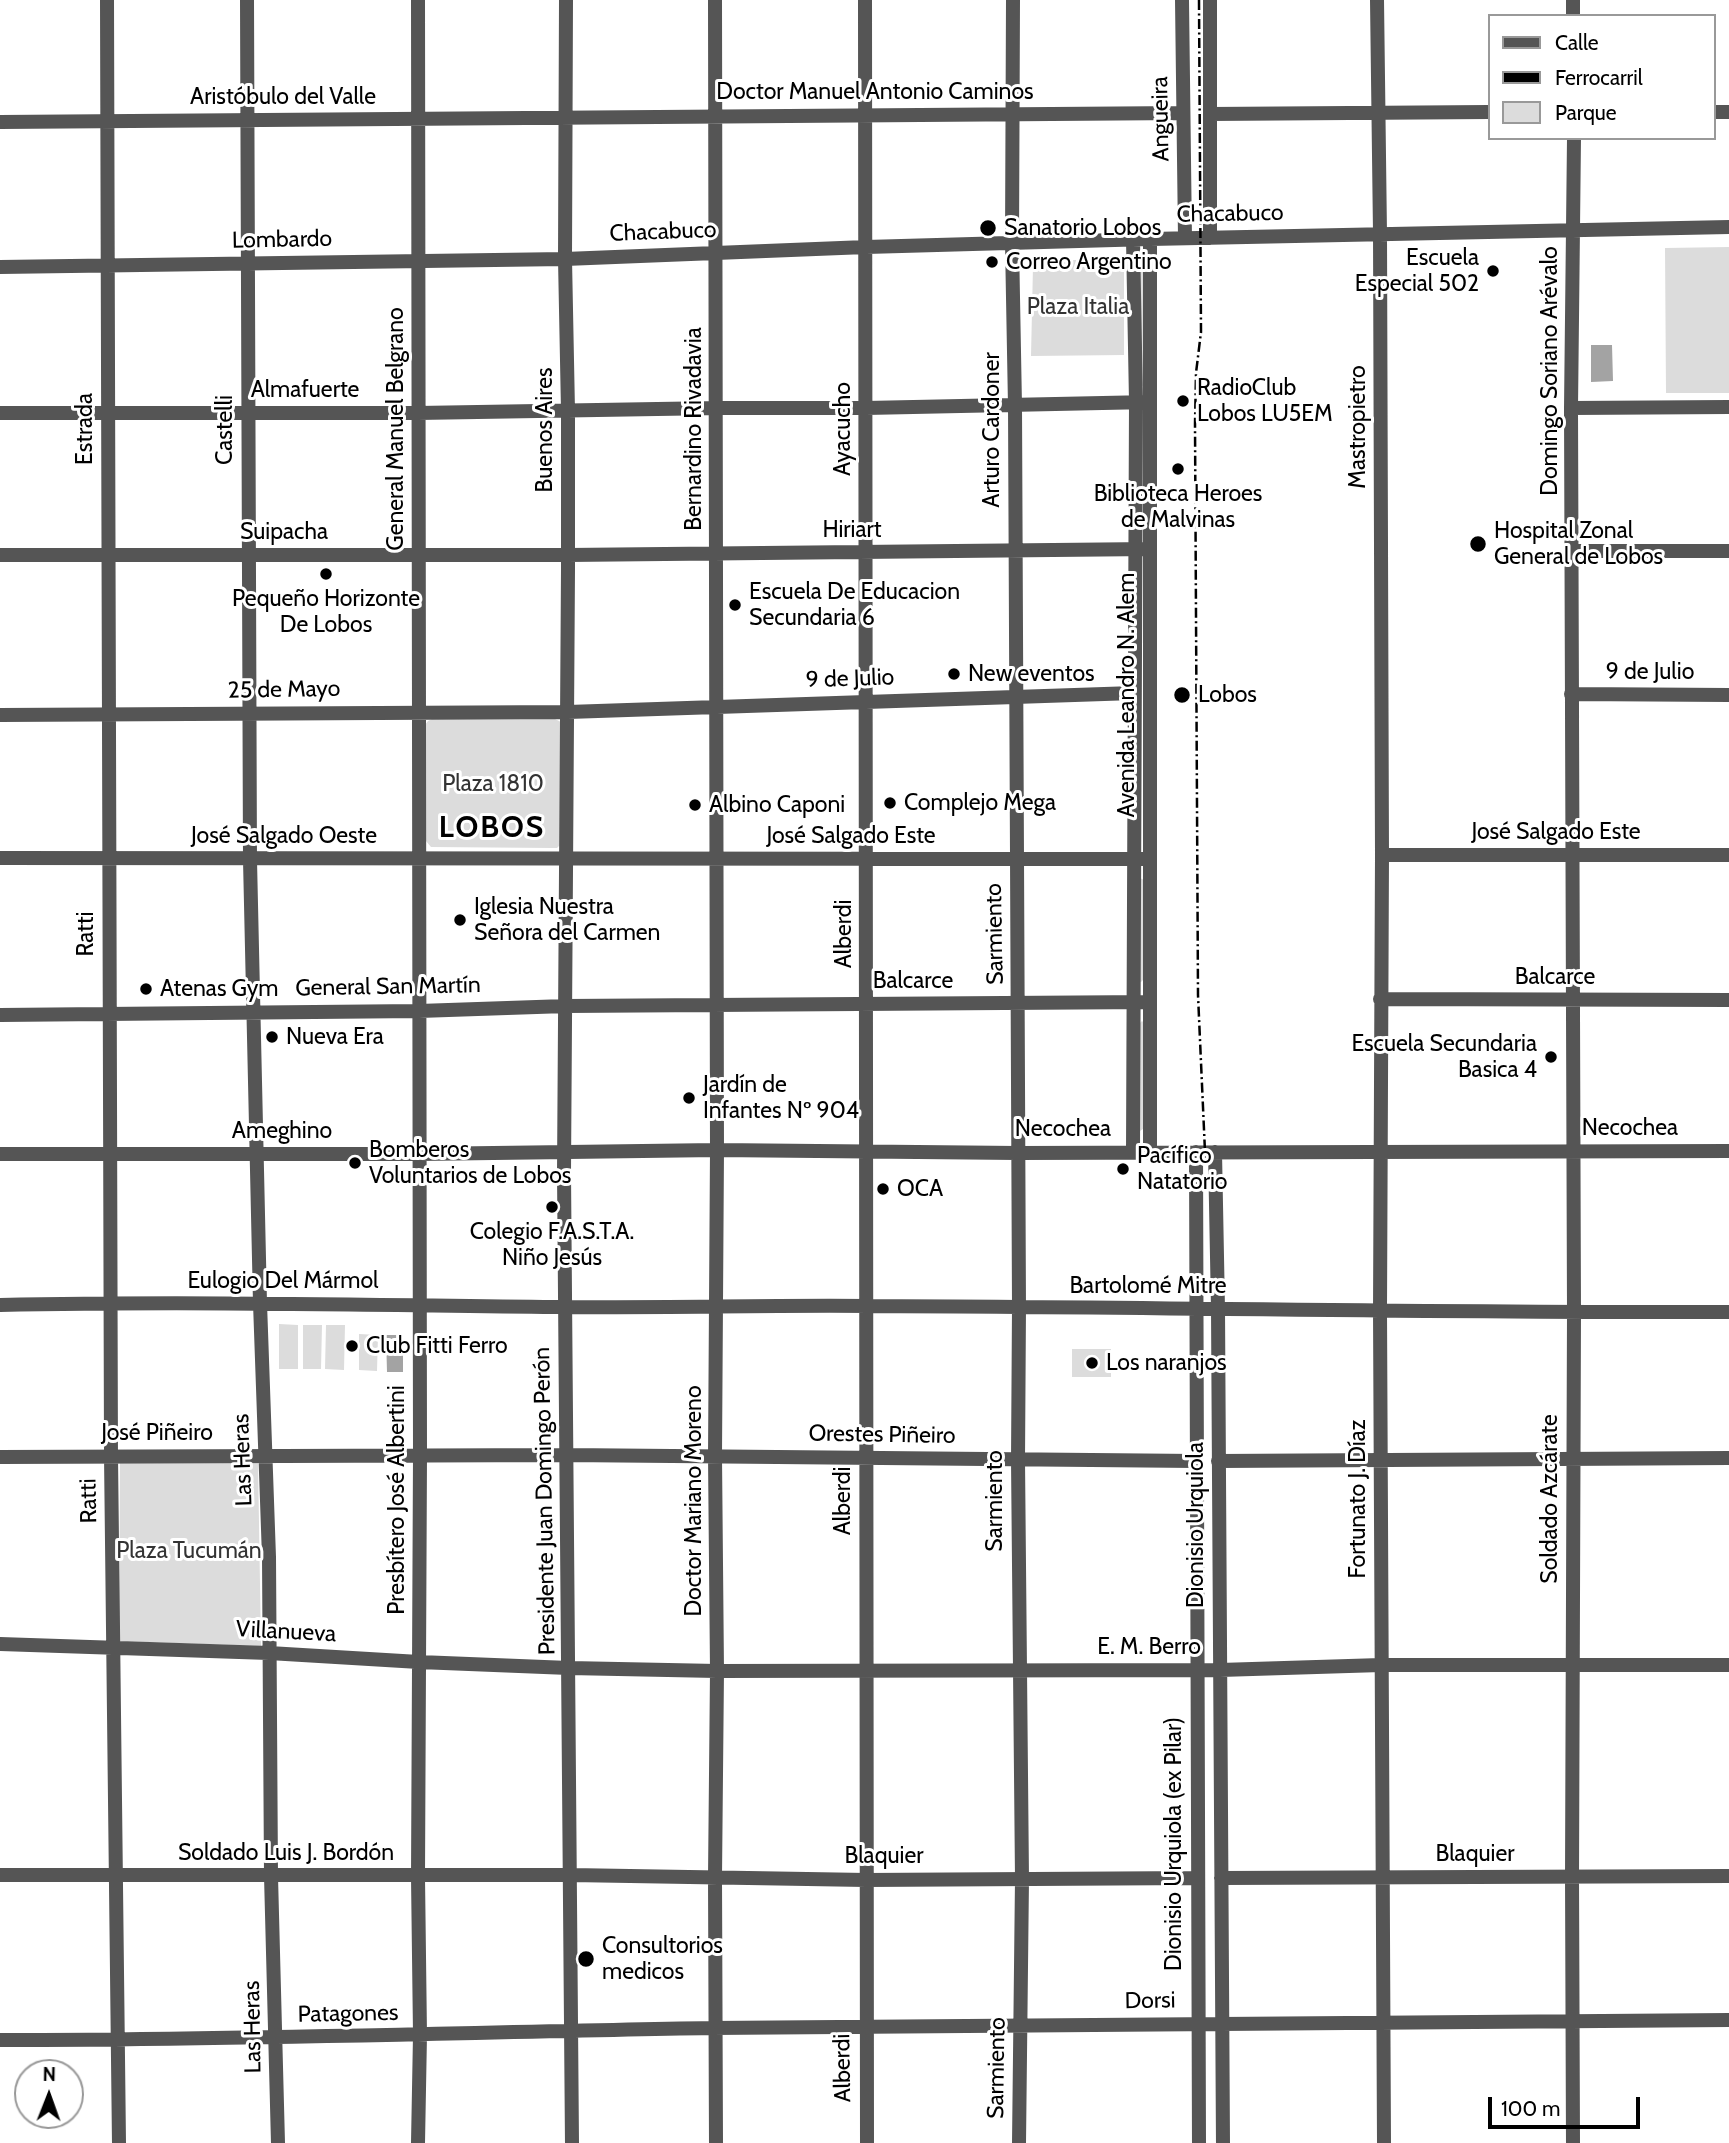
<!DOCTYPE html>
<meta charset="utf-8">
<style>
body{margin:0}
#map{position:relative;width:1729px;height:2143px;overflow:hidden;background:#fff;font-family:Cabin,sans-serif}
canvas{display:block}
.legend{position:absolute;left:1488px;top:14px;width:228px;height:126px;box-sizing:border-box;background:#fff;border:2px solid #999;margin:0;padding:9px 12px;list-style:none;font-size:21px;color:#000}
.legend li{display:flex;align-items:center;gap:14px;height:35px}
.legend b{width:35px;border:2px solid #999}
.north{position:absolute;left:14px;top:2059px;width:70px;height:70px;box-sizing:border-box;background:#fff;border:2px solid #999;border-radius:50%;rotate:1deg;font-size:19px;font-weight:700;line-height:28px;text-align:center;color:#000}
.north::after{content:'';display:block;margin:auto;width:24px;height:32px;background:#000;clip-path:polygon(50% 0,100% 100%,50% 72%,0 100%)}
.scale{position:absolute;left:1488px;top:2097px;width:152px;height:32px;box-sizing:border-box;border:4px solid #000;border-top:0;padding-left:9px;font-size:21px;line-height:24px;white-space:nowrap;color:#000;-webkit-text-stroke:5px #fff;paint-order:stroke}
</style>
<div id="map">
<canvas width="1729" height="2143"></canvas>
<ul class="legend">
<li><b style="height:9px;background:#555"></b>Calle</li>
<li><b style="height:9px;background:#000"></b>Ferrocarril</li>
<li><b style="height:19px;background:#dcdcdc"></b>Parque</li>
</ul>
<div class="north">N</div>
<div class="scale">100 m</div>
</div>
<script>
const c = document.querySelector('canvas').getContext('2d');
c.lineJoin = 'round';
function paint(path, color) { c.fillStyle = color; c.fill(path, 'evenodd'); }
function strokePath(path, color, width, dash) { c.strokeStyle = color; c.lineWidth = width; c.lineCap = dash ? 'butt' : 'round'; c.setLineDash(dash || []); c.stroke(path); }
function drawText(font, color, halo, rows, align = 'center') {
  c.font = font + ' Cabin,sans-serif'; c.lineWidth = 6; c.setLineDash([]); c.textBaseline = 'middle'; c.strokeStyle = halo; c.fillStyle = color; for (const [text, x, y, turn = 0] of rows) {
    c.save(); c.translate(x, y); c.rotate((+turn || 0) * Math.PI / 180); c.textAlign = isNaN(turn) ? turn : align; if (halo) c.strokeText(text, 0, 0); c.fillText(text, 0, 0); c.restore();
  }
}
const green = new Path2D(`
 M 1729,247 L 1729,393 L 1666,393 L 1665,248 Z
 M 1142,257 L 1143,258 L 1145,385 L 1143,386 L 1141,385 L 1139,259 Z
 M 1117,259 L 1122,261 L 1124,267 L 1124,355 L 1031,356 L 1033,266 L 1036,261 Z
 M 553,718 L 561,722 L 561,844 L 557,848 L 552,848 L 431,847 L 426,841 L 425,725 L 428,721 L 432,719 Z
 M 1140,878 L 1144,880 L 1143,980 L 1141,982 L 1140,982 Z
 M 1142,1021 L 1144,1023 L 1143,1129 L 1140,1131 L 1139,1131 L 1140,1023 Z
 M 279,1324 L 298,1325 L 298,1369 L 279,1369 Z
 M 303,1325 L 322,1325 L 321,1369 L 303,1369 Z
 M 326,1325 L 345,1325 L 344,1370 L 325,1369 Z
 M 359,1334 L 378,1335 L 377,1371 L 359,1370 Z
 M 1072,1349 L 1111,1349 L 1111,1377 L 1072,1377 Z
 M 120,1461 L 258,1462 L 261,1646 L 119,1641 Z`);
const water = new Path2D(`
 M 1591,345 L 1612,345 L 1613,381 L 1591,382 Z
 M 386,1335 L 403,1335 L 403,1372 L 387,1372 Z`);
const minor = new Path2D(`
 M 107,0 L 111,1456 L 119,2143
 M 247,0 L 250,860 L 260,1303 L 269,1557 L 271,1876 L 278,2143
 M 418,0 L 420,1456 L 418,1877 L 420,2035 L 418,2143
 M 566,0 L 565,259 L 568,411 L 568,569 L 564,1173 L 572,2143
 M 715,0 L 717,1150 L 715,1456 L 717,1671 L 715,1877 L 716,2143
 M 865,0 L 867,2143
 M 1013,0 L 1012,243 L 1015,406 L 1019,1307 L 1018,1460 L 1022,1879 L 1019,2143
 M 1182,0 L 1185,238
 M 1210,0 L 1210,238
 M 1377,0 L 1380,233 L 1382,855 L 1380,1311 L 1384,2143
 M 1573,0 L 1573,16
 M 1713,112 L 1729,112
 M 1210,114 L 1489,112
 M 0,122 L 1183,113
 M 1150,239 L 1150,1151
 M 0,267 L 565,259 L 866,247 L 1150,239 L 1729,227
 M 1571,408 L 1729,407
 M 0,413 L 418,413 L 717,408 L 866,408 L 1150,402
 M 1571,551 L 1729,551
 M 0,555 L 568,555 L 1150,549
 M 1571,694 L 1729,695
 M 0,715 L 568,712 L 1134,693
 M 1382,855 L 1729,855
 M 0,858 C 383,861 767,856 1150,859
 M 1380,999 L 1729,1000
 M 0,1015 L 419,1011 L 566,1006 L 1150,1002
 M 1133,1151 L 1136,402 L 1133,239
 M 1196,1152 L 1199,2143
 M 1215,1152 L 1218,1309 L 1223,2143
 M 0,1154 L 419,1154 L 717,1150 L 1017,1153 L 1729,1151
 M 0,1305 C 188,1301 376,1305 565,1307 C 666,1308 767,1305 869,1306 C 1156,1307 1442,1313 1729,1312
 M 0,1457 L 567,1455 L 1196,1461
 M 1218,1461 L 1729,1458
 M 0,1644 L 269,1653 L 419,1662 L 569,1668 L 717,1671 L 1220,1670 L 1381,1665 L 1729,1665
 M 0,1875 L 571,1875 L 866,1880 L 1197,1878
 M 1221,1878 L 1729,1876
 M 0,2040 C 238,2040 475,2032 712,2028 C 1051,2024 1390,2022 1729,2020
 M 1573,2143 L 1572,1876 L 1574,1313 L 1571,408 L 1574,138`);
const rail = new Path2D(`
 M 1199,0 L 1201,332 L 1196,373 L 1195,424 L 1198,995 L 1205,1152`);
const markers = [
 [988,228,9,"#000"],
 [992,262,7,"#000"],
 [1493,271,7,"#000"],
 [1183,401,7,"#000"],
 [1178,469,7,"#000"],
 [1478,544,9,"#000"],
 [326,574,7,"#000"],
 [735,605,7,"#000"],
 [954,674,7,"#000"],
 [1182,695,9,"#000"],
 [890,803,7,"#000"],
 [695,805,7,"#000"],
 [460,920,7,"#000"],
 [146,989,7,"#000"],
 [272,1037,7,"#000"],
 [1551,1057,7,"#000"],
 [689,1098,7,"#000"],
 [355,1163,7,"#000"],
 [1123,1169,7,"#000"],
 [883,1189,7,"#000"],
 [552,1207,7,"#000"],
 [352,1346,7,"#000"],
 [1092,1363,7,"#000"],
 [586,1959,9,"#000"]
];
const streetNames = [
 ["Doctor Manuel Antonio Caminos",875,92],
 ["Aristóbulo del Valle",283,97],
 ["Angueira",1161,119,-91],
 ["Chacabuco",1230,214,-1],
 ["Chacabuco",663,232,-2],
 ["Lombardo",282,240,-1],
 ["Domingo Soriano Arévalo",1550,371,-90],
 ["Almafuerte",305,390],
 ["Mastropietro",1358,427,-90],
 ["Estrada",85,429,-90],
 ["General Manuel Belgrano",396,429,-90],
 ["Bernardino Rivadavia",694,429,-90],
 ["Ayacucho",843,429,-90],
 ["Castelli",225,430,-90],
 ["Buenos Aires",545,430,-90],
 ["Arturo Cardoner",992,430,-90],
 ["Hiriart",852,530],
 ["Suipacha",284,532],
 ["9 de Julio",1650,672],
 ["9 de Julio",850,679,-2],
 ["25 de Mayo",284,690,-1],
 ["Avenida Leandro N. Alem",1127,695,-90],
 ["José Salgado Este",1556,832],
 ["José Salgado Oeste",284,836],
 ["José Salgado Este",851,836],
 ["Ratti",86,934,-90],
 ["Alberdi",844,934,-90],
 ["Sarmiento",995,934,-91],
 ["Balcarce",1555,977],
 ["Balcarce",913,981],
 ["General San Martín",388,987,-1],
 ["Necochea",1630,1128],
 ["Necochea",1063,1129],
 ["Ameghino",282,1131],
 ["Eulogio Del Mármol",283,1281],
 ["Bartolomé Mitre",1148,1286],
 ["José Piñeiro",157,1433],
 ["Orestes Piñeiro",882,1435,1],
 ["Las Heras",243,1460,-92],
 ["Fortunato J. Díaz",1358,1499,-90],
 ["Soldado Azcárate",1550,1499,-90],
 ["Presbítero José Albertini",397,1500,-90],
 ["Ratti",89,1501,-91],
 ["Presidente Juan Domingo Perón",545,1501,-91],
 ["Doctor Mariano Moreno",694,1501,-90],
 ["Alberdi",843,1501,-90],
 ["Sarmiento",995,1501,-90],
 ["Dionisio Urquiola",1196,1525,-90],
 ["Villanueva",286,1632,3],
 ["E. M. Berro",1149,1647],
 ["Dionisio Urquiola (ex Pilar)",1174,1844,-90],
 ["Soldado Luis J. Bordón",286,1853],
 ["Blaquier",1475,1854],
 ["Blaquier",884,1856],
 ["Dorsi",1150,2001,-1],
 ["Patagones",348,2014,-1],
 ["Las Heras",253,2027,-91],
 ["Alberdi",843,2068,-91],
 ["Sarmiento",997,2068,-89]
];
const poiNames = [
 ["Sanatorio Lobos",1004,228],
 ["Escuela",1479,258,"right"],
 ["Especial 502",1479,284,"right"],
 ["Correo Argentino",1006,262],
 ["RadioClub",1197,388],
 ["Lobos LU5EM",1197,414],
 ["Biblioteca Heroes",1178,494,"center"],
 ["de Malvinas",1178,520,"center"],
 ["Hospital Zonal",1494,531],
 ["General de Lobos",1494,557],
 ["Escuela De Educacion",749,592],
 ["Secundaria 6",749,618],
 ["Pequeño Horizonte",326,599,"center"],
 ["De Lobos",326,625,"center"],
 ["New eventos",968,674],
 ["Lobos",1198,695],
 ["Complejo Mega",904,803],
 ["Albino Caponi",709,805],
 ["Iglesia Nuestra",474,907],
 ["Señora del Carmen",474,933],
 ["Atenas Gym",160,989],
 ["Nueva Era",286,1037],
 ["Escuela Secundaria",1537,1044,"right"],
 ["Basica 4",1537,1070,"right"],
 ["Jardín de",703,1085],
 ["Infantes Nº 904",703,1111],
 ["Bomberos",369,1150],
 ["Voluntarios de Lobos",369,1176],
 ["Pacífico",1137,1156],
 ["Natatorio",1137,1182],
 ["OCA",897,1189],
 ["Colegio F.A.S.T.A.",552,1232,"center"],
 ["Niño Jesús",552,1258,"center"],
 ["Club Fitti Ferro",366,1346],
 ["Los naranjos",1106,1363],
 ["Consultorios",602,1946],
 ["medicos",602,1972]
];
const parkNames = [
 ["Plaza Italia",1078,307],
 ["Plaza 1810",493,784],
 ["Plaza Tucumán",189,1551]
];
const districtNames = [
 ["LOBOS",492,828]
];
paint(green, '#dcdcdc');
paint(water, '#a3a3a3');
strokePath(minor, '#555', 14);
strokePath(rail, '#000', 2.5, [10, 3.5, 2, 3.5]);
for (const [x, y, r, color] of markers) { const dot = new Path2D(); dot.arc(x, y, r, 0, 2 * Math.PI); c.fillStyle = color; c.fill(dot); strokePath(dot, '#fff', 2.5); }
drawText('23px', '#000', '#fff', streetNames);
drawText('23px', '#000', '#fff', poiNames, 'left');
drawText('23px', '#333', '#fff', parkNames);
c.letterSpacing = '2px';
drawText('bold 30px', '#000', '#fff', districtNames);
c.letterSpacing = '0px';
</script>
